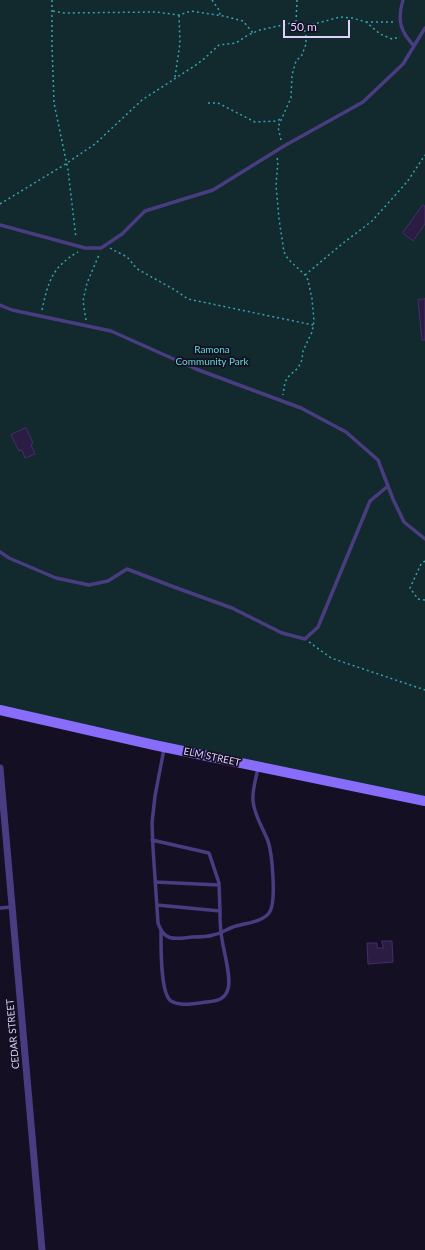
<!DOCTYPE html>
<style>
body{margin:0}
#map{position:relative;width:425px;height:1250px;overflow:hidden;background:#150f23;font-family:Lato,sans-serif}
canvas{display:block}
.scale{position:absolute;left:283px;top:20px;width:67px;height:18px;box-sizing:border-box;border:2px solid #ded2fd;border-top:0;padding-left:5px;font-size:12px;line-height:14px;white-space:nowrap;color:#ded2fd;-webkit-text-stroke:3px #150f23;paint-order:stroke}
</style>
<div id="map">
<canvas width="425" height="1250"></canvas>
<div class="scale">50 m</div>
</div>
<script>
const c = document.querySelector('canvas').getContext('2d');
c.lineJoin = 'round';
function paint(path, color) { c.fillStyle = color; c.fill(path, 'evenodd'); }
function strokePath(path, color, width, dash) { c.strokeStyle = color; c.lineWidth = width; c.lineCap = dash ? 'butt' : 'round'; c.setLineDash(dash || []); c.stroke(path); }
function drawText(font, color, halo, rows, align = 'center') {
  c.font = font + ' Lato,sans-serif'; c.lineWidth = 3.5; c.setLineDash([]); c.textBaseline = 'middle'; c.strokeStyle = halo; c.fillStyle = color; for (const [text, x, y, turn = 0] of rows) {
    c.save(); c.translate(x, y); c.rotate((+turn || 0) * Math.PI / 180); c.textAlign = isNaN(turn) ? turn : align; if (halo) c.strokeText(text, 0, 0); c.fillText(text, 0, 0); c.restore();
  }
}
const green = new Path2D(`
 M 0,0 L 425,0 L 425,801 L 0,711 Z`);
const building = new Path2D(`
 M 423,205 L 425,206 L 425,224 L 413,241 L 403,233 Z
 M 425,299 L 425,340 L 422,340 L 418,300 Z
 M 26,428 L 33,443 L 31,445 L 35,454 L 25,458 L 22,450 L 19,451 L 11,435 Z
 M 382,941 L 392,941 L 393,962 L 368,964 L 367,943 L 377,943 L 377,948 L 383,948 Z`);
const path = new Path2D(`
 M 52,0 L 52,44 L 54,103 L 68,170 L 76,238
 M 212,0 L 219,10 L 220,15
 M 53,11 L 64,13 L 156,12 L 179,15 L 191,11 L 224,16 L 243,21 L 253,33
 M 296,22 L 297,0
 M 366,22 L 394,22
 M 175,77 L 180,43 L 179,15
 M 208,103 L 218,103 L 255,122 L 277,121 L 282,118
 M 281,140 L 278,127 L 291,98 L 292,75 L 296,61 L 302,55 L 306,44 L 306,36 L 304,28 L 301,24
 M 277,158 L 278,161 L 276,185 L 279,219 L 284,252 L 288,259 L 305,275 L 308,280 L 312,299 L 314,321 L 312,332 L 303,351 L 302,360 L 298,368 L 289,376 L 285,382 L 283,395
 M 0,204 L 64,165 L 95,144 L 142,100 L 196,65 L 205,58 L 219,45 L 236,43 L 248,35 L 260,30 L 296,22 L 307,26 L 340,17 L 352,18 L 366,22 L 380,34 L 392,39 L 400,37
 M 110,248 C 116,252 123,254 128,258 C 132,262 134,267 139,270 L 175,290 L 188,299 L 313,325
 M 305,275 L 342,244 L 372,221 L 407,182 L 425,155
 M 42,310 C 48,282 52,267 78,252
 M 86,320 L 83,301 L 87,283 L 99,255
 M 425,561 L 421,564 L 410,588 L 418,599 L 425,600
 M 309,642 L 331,658 L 425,690`);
const lane = new Path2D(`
 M 403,0 C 397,20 400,31 414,46
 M 0,225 L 85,248 L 101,248 L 122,234 L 145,211 L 213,190 L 284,146 L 363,102 L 403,64 L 425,28
 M 0,305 L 12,310 L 111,331 L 196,369 L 301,408 L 346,432 L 378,460 L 393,499 L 404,522 L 425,539
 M 0,552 L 9,558 L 56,578 L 89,585 L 108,581 L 127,569 L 174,587 L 232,608 L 282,633 L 305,639 L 318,627 L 370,501 L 388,486
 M 164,749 L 155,796 L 152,823 L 153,848 L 158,923 C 164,942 175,939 192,937 C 199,937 207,937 213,935 C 221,934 228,928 236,926 C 246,923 262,922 269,913 C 277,903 272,853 268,841 C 263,828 254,815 253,801 C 252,790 256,779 258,768
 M 152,840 L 209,853 L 219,883 L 220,911
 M 155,882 L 219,885
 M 157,905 L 220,911 C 220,918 220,925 221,932 C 222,947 232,976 228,989 C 225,1000 216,1001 207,1002 C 196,1003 181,1007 171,1001 C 160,994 161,944 161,930
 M 0,908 L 12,907`);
const street = new Path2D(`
 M 0,768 L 42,1250`);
const secondary = new Path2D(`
 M 0,710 L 154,745 L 425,801`);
const parkNames = [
 ["Ramona",212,350],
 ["Community Park",212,362]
];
const streetNames = [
 ["ELM STREET",212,757,12],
 ["CEDAR STREET",13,1034,-95]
];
paint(green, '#12292d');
paint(building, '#2a1c43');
strokePath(building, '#452e6e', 1);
strokePath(path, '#33a4b1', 1.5, [2, 3]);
strokePath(lane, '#493c80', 3.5);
strokePath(street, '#493c80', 7);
strokePath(secondary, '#876dfa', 10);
drawText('10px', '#61dbd0', '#150f23', parkNames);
drawText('10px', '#ded2fd', '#150f23', streetNames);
</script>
